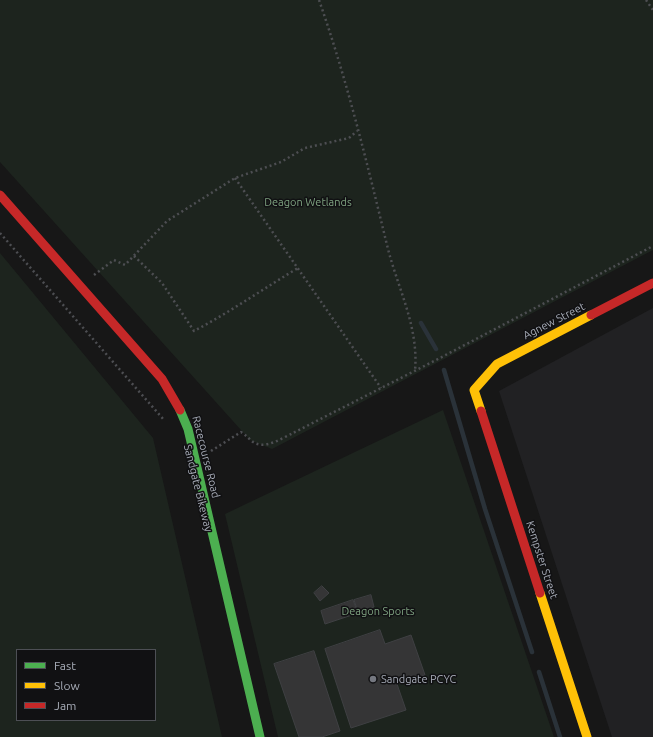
<!DOCTYPE html>
<style>
body{margin:0}
#map{position:relative;width:653px;height:737px;overflow:hidden;background:#171717;font-family:Ubuntu,sans-serif}
canvas{display:block}
.legend{position:absolute;left:16px;top:649px;width:140px;height:72px;box-sizing:border-box;background:#111113;border:1px solid #4d4f55;margin:0;padding:5px 7px;list-style:none;font-size:12px;color:#a8adb8}
.legend li{display:flex;align-items:center;gap:8px;height:20px}
.legend b{width:20px;border:1px solid #4d4f55}
</style>
<div id="map">
<canvas width="653" height="737"></canvas>
<ul class="legend">
<li><b style="height:5px;background:#4caf50"></b>Fast</li>
<li><b style="height:5px;background:#ffc107"></b>Slow</li>
<li><b style="height:5px;background:#c62828"></b>Jam</li>
</ul>
</div>
<script>
const c = document.querySelector('canvas').getContext('2d');
c.lineJoin = 'round';
function paint(path, color) { c.fillStyle = color; c.fill(path, 'evenodd'); }
function strokePath(path, color, width, dash) { c.strokeStyle = color; c.lineWidth = width; c.lineCap = dash ? 'butt' : 'round'; c.setLineDash(dash || []); c.stroke(path); }
function drawText(font, color, halo, rows, align = 'center') {
  c.font = font + ' Ubuntu,sans-serif'; c.lineWidth = 3; c.setLineDash([]); c.textBaseline = 'middle'; c.strokeStyle = halo; c.fillStyle = color; for (const [text, x, y, turn = 0] of rows) {
    c.save(); c.translate(x, y); c.rotate((+turn || 0) * Math.PI / 180); c.textAlign = isNaN(turn) ? turn : align; if (halo) c.strokeText(text, 0, 0); c.fillText(text, 0, 0); c.restore();
  }
}
const built = new Path2D(`
 M 653,308 L 653,737 L 612,737 L 499,391 Z`);
const green = new Path2D(`
 M 0,0 L 653,0 L 653,250 L 272,449 L 250,440 L 0,162 Z
 M 0,253 L 153,438 L 222,737 L 0,737 ZM 17,650 L 155,650 L 155,720 L 17,720 Z
 M 443,410 L 554,737 L 278,737 L 225,514 Z`);
const stream = new Path2D(`
 M 421,323 L 436,349
 M 444,370 L 485,509 L 532,652
 M 539,672 L 560,737`);
const building = new Path2D(`
 M 322,586 L 329,593 L 320,601 L 314,593 Z
 M 371,595 L 374,607 L 358,612 L 354,600 Z
 M 353,600 L 358,613 L 325,624 L 321,611 Z
 M 380,630 L 385,644 L 411,635 L 425,675 L 397,684 L 406,710 L 351,728 L 325,649 Z
 M 314,651 L 340,731 L 322,737 L 299,737 L 274,664 Z`);
const path = new Path2D(`
 M 319,0 C 347,80 367,163 387,245 C 397,287 419,326 415,371
 M 646,0 L 653,10
 M 235,178 L 381,388
 M 0,233 L 164,420
 M 134,256 L 162,283 L 194,331 C 230,312 263,289 298,268
 M 94,275 L 114,260 L 125,265 L 167,221 L 235,178 L 281,162 L 305,148 L 349,138 L 357,131
 M 211,451 L 241,432 C 246,435 249,439 253,442 C 265,450 282,438 293,433 L 438,359 L 653,246`);
const fast = new Path2D(`
 M 180,410 L 188,429 L 260,737`);
const slow = new Path2D(`
 M 481,411 L 474,390 L 497,364 L 591,315
 M 540,593 L 587,737`);
const jam = new Path2D(`
 M 0,195 L 162,379 L 180,410
 M 591,315 L 653,283
 M 481,411 L 540,593`);
const markers = [
 [373,679,4,"#757880"]
];
const parkNames = [
 ["Deagon Wetlands",308,202],
 ["Deagon Sports",378,611]
];
const streetNames = [
 ["Agnew Street",554,321,-27],
 ["Racecourse Road",206,457,76],
 ["Sandgate Bikeway",198,488,76],
 ["Kempster Street",542,560,72]
];
const poiNames = [
 ["Sandgate PCYC",381,679]
];
paint(built, '#212123');
paint(green, '#1d241e');
strokePath(stream, '#2a3239', 4.5);
paint(building, '#353536');
strokePath(building, '#3f4043', 1);
strokePath(path, '#4d4e52', 2.5, [2, 3]);
strokePath(fast, '#4caf50', 9);
strokePath(slow, '#ffc107', 9);
strokePath(jam, '#c62828', 9);
for (const [x, y, r, color] of markers) { const dot = new Path2D(); dot.arc(x, y, r, 0, 2 * Math.PI); c.fillStyle = color; c.fill(dot); strokePath(dot, '#111113', 1.5); }
drawText('11px', '#7fa381', '#111113', parkNames);
drawText('11px', '#a8adb8', '#111113', streetNames);
drawText('11px', '#a8adb8', '#111113', poiNames, 'left');
</script>
